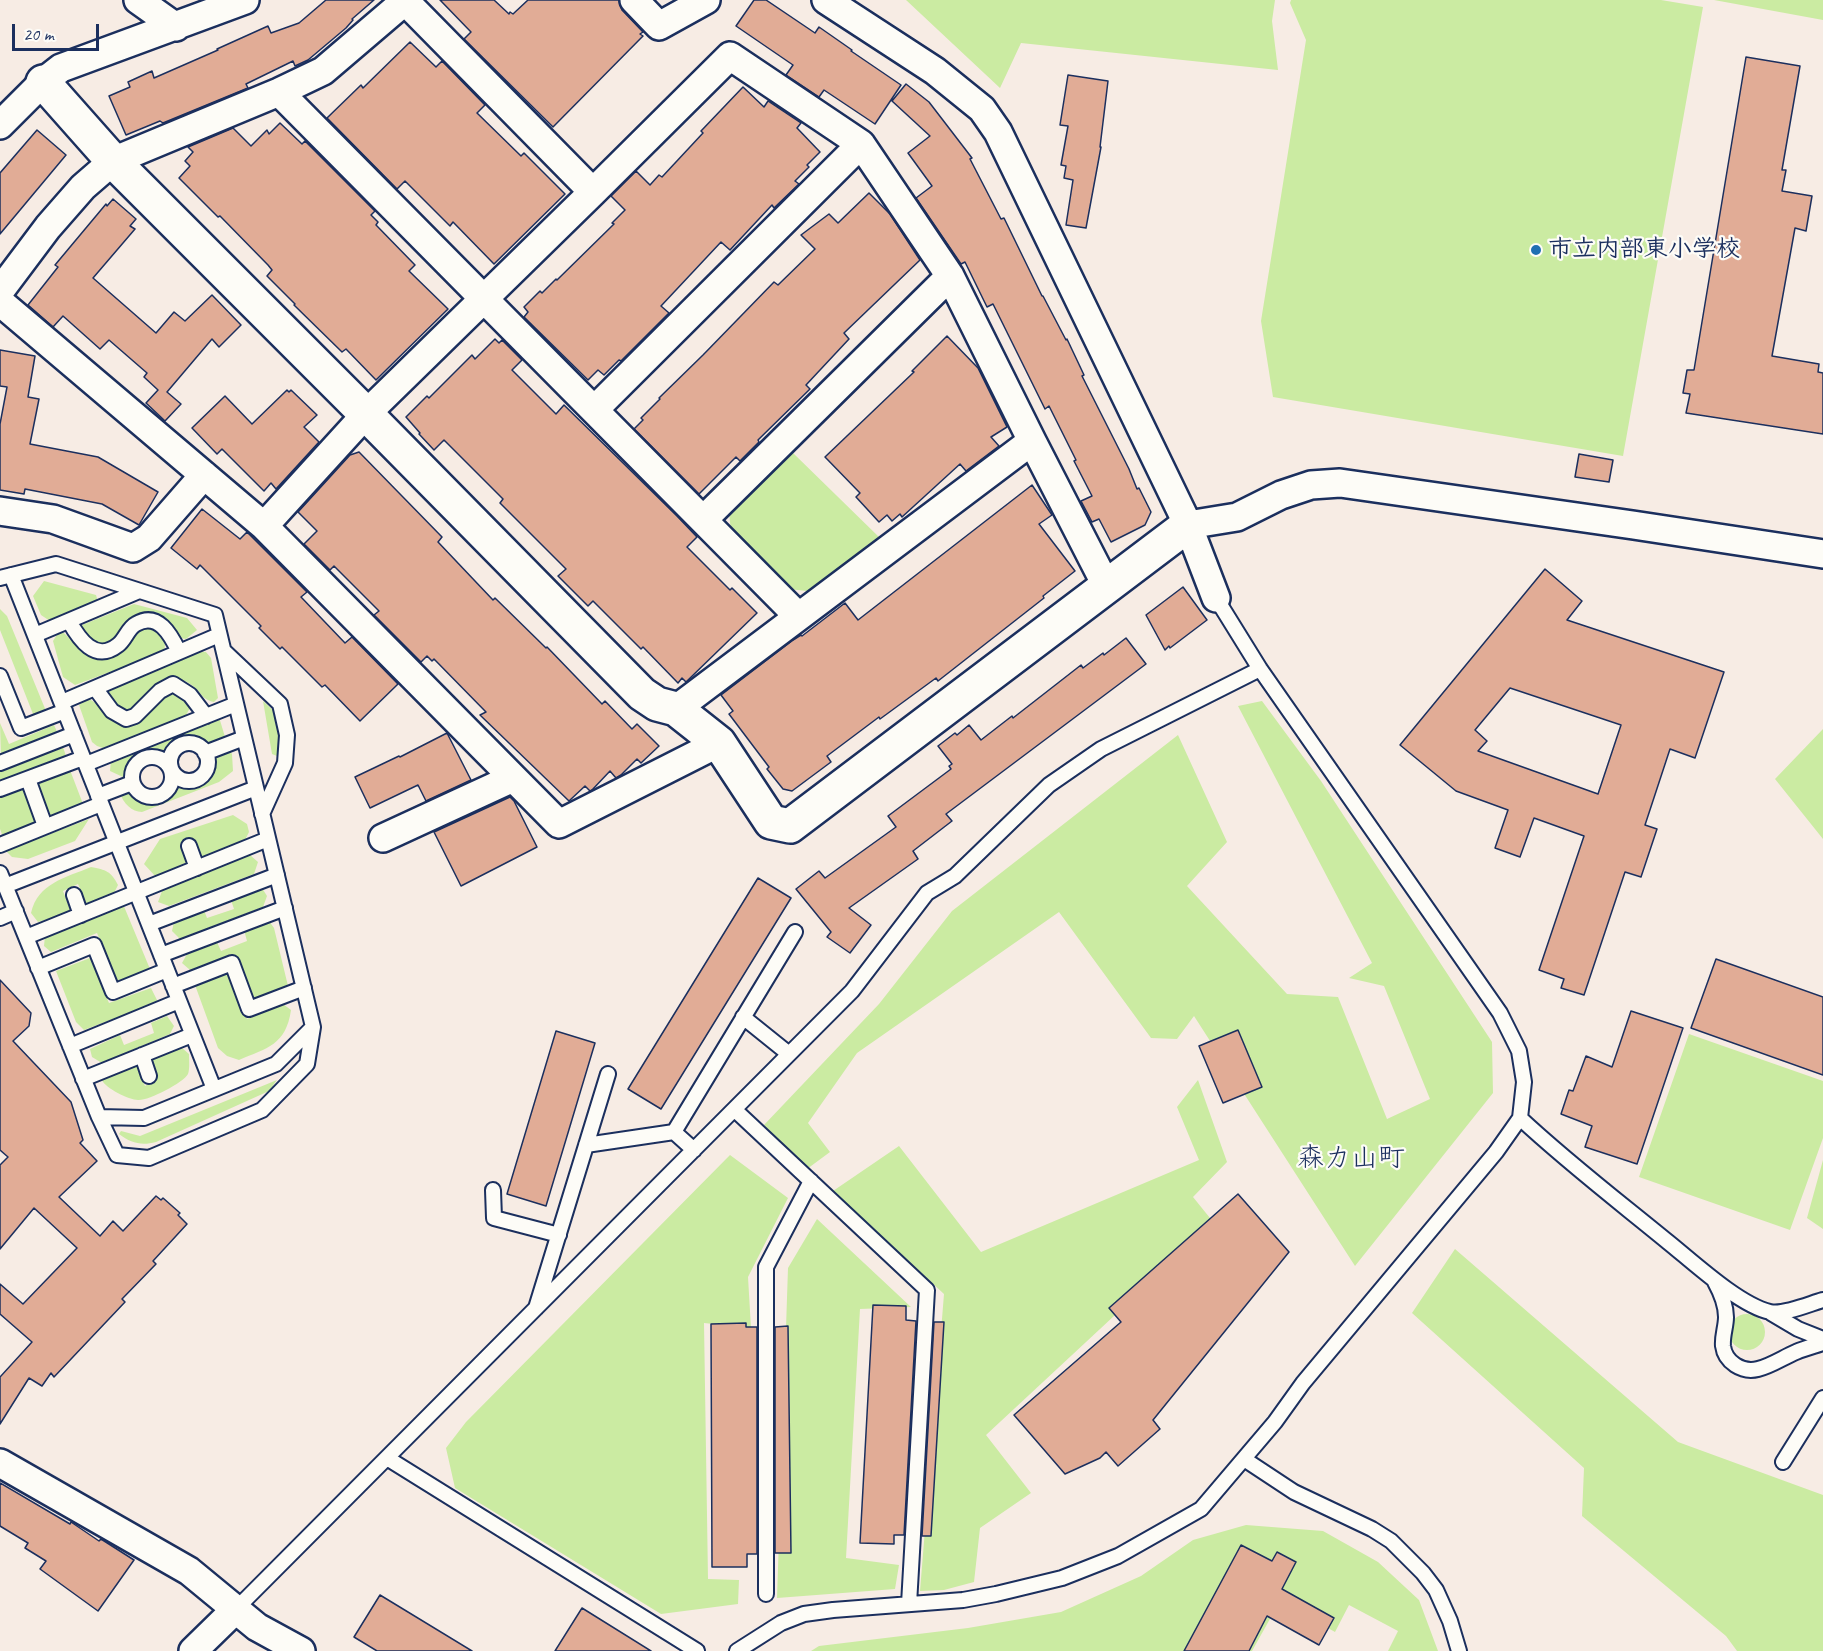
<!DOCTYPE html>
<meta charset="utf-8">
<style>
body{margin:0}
#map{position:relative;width:1823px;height:1651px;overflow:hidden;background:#f7ece4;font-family:Caveat,sans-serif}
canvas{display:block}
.scale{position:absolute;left:12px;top:24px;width:87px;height:27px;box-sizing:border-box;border:3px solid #1b2f5e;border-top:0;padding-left:8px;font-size:18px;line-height:21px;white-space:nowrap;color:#1b2f5e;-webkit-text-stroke:4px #fdfcf7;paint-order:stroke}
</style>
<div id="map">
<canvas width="1823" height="1651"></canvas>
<div class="scale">20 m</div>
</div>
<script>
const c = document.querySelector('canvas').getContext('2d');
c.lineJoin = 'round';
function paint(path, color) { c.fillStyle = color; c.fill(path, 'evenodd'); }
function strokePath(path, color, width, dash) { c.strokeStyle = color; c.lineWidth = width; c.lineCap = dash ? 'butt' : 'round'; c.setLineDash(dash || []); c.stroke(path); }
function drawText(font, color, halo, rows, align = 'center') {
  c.font = font + ' Caveat,"Klee One",sans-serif'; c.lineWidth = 4.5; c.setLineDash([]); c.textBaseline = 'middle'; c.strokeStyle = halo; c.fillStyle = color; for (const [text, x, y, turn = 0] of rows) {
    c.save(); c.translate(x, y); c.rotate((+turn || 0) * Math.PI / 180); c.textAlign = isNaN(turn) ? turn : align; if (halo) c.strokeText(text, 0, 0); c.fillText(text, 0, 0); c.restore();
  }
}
const green = new Path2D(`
 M 906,0 L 1275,0 L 1272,21 L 1278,70 L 1021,43 L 1000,88 Z
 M 1291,0 L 1661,0 L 1703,7 L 1623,456 L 1273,397 L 1261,321 L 1306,40 L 1290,3 Z
 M 1714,0 L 1823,0 L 1823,20 Z
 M 792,452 L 880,538 L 807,591 L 788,589 L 731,532 L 729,512 Z
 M 44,581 L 96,595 L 98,602 L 50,621 L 41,615 L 33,596 Z
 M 134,604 L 187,618 L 197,630 L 186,639 L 180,638 L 160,616 L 135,616 L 109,645 L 94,645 L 84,635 L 82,625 Z
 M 0,609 L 7,616 L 46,711 L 40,717 L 33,714 L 0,630 Z
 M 145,624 C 160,628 168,636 164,652 L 75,685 L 63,677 L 53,641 L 60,630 C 69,636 75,646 84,653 C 87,655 93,656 97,657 C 121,659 128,636 145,624 Z
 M 198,651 L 206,652 L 211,658 L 218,698 L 214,702 C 201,699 202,693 193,686 C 167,665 147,694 132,712 L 126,712 L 109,698 L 108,692 L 113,687 Z
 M 168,692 L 178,693 L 191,706 L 185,717 L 103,748 L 97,746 L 92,742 L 79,705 L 88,698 L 97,704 L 106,715 L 120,724 L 130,723 Z
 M 263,701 L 275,712 L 282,750 L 277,756 L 272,754 Z
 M 1262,701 L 1321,781 L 1492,1042 L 1493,1093 L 1355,1266 L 1194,1016 L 1177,1039 L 1151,1038 L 1059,912 L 857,1053 L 808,1123 L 830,1152 L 807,1169 L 764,1125 L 879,1004 L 952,911 L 1178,735 L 1227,842 L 1187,886 L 1287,994 L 1338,997 L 1387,1119 L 1430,1099 L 1384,986 L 1349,978 L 1372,963 L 1238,706 Z
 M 219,717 L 225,737 L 206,745 L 196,737 C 179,737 175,743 164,755 L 154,752 L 144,752 L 126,770 L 123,777 L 110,771 L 111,760 Z
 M 0,723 L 9,744 L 54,725 L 59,736 L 1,759 Z
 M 1823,729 L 1823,839 L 1775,779 Z
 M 62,744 L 66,756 L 0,783 L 0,769 Z
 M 229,750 L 232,754 L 233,771 L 219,782 L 142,812 C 132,812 123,803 120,793 L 131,790 C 152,809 159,802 176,783 L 186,788 C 207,781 209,777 212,756 Z
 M 70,770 L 83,804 L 48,818 L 35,784 Z
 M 22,787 L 36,824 L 3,837 L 0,829 L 0,795 Z
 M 233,815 L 247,824 L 249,832 L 244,842 L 200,858 L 192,839 L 180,844 L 187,862 L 156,877 L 144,864 L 160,839 Z
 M 89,819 L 75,841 L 28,859 L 12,857 L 6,851 Z
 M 250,855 L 258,862 L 254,874 L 169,906 L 158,902 L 162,891 L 169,887 Z
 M 91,867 C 106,870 111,871 118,885 L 113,895 L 87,905 L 78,884 L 63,891 L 71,912 L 38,922 L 31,913 C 38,883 65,878 91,867 Z
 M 262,888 L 267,896 L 263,907 L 180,939 L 172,931 L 174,922 L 204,910 L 207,918 L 234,909 L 231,900 Z
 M 123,904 L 150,969 L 117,982 L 97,933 L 51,952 L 44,946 L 45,936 Z
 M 269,921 L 274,928 L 288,986 L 282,992 L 255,1000 L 235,955 L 190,970 L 182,963 L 187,954 L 217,942 L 221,951 L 247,941 L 244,930 Z
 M 90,958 L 109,1003 L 151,988 L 158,1002 L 84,1030 L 76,1022 L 56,971 Z
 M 227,973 L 247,1019 L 283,1004 L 291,1010 C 286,1045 267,1048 239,1060 L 227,1056 L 218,1048 L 195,985 Z
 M 167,1016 L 174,1026 L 170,1034 L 102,1063 L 92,1057 L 90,1049 L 120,1035 L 124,1045 L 154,1033 L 151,1023 Z
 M 1689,1034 L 1823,1081 L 1823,1138 L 1790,1230 L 1639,1177 Z
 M 181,1047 L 189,1054 C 189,1060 190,1069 188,1074 C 183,1083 148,1101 138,1100 C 129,1100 105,1088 102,1080 L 137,1066 L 145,1086 L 157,1079 L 150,1059 Z
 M 277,1080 L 269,1091 L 156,1142 C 141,1146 131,1143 119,1134 L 121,1131 L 140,1136 Z
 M 1198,1080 L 1227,1162 L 1193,1197 L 1214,1223 L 986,1435 L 1031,1493 L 980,1528 L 974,1582 L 944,1590 L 920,1591 L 944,1294 L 833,1191 L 899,1146 L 981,1252 L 1199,1160 L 1177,1107 Z
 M 730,1155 L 788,1198 L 748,1277 L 751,1328 L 704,1323 L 708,1579 L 739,1580 L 738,1604 L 661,1614 L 455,1488 L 446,1448 L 466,1422 Z
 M 1823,1160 L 1823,1229 L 1807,1218 Z
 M 817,1219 L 911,1307 L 860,1309 L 846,1558 L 899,1565 L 895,1589 L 777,1598 L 788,1268 Z
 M 1455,1249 L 1678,1442 L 1823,1495 L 1823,1651 L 1737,1651 L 1726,1636 L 1582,1516 L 1584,1468 L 1412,1313 Z
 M1729 1332a18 18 0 1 1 36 0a18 18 0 1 1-36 0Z
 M 1246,1525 L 1323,1531 L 1378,1562 L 1419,1600 L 1438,1651 L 1388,1651 L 1398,1631 L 1349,1605 L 1335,1632 L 1280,1601 L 1252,1651 L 811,1651 L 819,1646 L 968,1628 L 1061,1612 L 1141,1576 L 1193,1540 Z`);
const building = new Path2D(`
 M 326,0 L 374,0 L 352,19 L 353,20 L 346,28 L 308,60 L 295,66 L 293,61 L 246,84 L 248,88 L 163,123 L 160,121 L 126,135 L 109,96 L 130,87 L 128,82 L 152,71 L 154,78 L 218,50 L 217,49 L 268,26 L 271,33 L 299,23 Z
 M 440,0 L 494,0 L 509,14 L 510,12 L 513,14 L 528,0 L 619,0 L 622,10 L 643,32 L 640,34 L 643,36 L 553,127 L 464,39 L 471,32 Z
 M 754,0 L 766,0 L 815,33 L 819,27 L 852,50 L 851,51 L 901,85 L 875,124 L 824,90 L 819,97 L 786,75 L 793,65 L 736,26 Z
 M 410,42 L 436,67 L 442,61 L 485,105 L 477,113 L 521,156 L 524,153 L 565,194 L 494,264 L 453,222 L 450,226 L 405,181 L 397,189 L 327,118 L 361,85 L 363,88 Z
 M 1746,57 L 1800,66 L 1782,170 L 1786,170 L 1782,191 L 1812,196 L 1806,231 L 1795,228 L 1772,356 L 1819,364 L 1818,372 L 1823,373 L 1823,434 L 1686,413 L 1690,394 L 1683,393 L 1687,370 L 1694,370 Z
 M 1068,75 L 1108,81 L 1100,147 L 1101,147 L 1086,228 L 1066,225 L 1073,180 L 1064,178 L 1066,166 L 1061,165 L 1068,126 L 1060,125 Z
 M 906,84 L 929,102 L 972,158 L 970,159 L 1001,219 L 1004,218 L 1042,296 L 1043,296 L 1066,340 L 1067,339 L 1084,375 L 1082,376 L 1129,469 L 1137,489 L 1139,488 L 1151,512 L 1145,525 L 1111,542 L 1099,519 L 1092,522 L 1081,501 L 1092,496 L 1074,461 L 1076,460 L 1049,406 L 1045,409 L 993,304 L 987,307 L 965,262 L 961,264 L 916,198 L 932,186 L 908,153 L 930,136 L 892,101 Z
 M 743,87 L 764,107 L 768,101 L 801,123 L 797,128 L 820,152 L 807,165 L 809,167 L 795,181 L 799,184 L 774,208 L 772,205 L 730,250 L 721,242 L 661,306 L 669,313 L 621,361 L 619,360 L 604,375 L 598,370 L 588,380 L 524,317 L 528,312 L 524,307 L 540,291 L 542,293 L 556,279 L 557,280 L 614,224 L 612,223 L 625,210 L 611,196 L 636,171 L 650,185 L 659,175 L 662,177 L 703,133 L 701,131 Z
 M 280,123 L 302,144 L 305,141 L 375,211 L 371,215 L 378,222 L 376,225 L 415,265 L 409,271 L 448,309 L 376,380 L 346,349 L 342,352 L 294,305 L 295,304 L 267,276 L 272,270 L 268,265 L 220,216 L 218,217 L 179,178 L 190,166 L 185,161 L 193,152 L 188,147 L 233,128 L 251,146 L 267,130 L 269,134 Z
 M 37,130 L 66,155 L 0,234 L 0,173 Z
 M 869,193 L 890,214 L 920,260 L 844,333 L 849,339 L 806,385 L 810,389 L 758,440 L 759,442 L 740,461 L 736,457 L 699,494 L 634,429 L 643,420 L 641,418 L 660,399 L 659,398 L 703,355 L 774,282 L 778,285 L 815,249 L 801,235 L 829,214 L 838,223 Z
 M 113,199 L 136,219 L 130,226 L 135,229 L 93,278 L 156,333 L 174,312 L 185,321 L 212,295 L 241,325 L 219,347 L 212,339 L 167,392 L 181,404 L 165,421 L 146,403 L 158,390 L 144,377 L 147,373 L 109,340 L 100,349 L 63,316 L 53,327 L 28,305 L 58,267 L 55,265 L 106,204 L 107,206 Z
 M 947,336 L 978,368 L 1007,427 L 991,437 L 999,446 L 966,471 L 960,464 L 902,517 L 900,514 L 892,521 L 887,515 L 879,522 L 856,497 L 860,493 L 825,457 L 914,372 L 912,371 Z
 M 495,339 L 499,343 L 502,340 L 522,360 L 512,370 L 556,414 L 564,405 L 677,516 L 697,537 L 687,547 L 730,590 L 732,588 L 757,613 L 686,682 L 682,678 L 678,683 L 643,647 L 641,649 L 593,601 L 588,606 L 558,576 L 566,569 L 500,503 L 503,499 L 444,440 L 434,450 L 419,434 L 420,433 L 406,417 L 427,396 L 429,398 L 472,355 L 475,359 Z
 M 0,350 L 35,356 L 28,397 L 39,399 L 30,444 L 98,457 L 158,492 L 139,525 L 102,504 L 25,489 L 24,494 L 0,490 L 0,424 L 7,387 L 0,386 Z
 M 287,390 L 289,392 L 291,390 L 317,415 L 304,427 L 319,442 L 276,489 L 271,483 L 264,491 L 222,449 L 217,454 L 192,428 L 225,396 L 252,424 Z
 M 359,452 L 442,537 L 438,542 L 493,600 L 495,598 L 546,648 L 547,647 L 602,704 L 605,701 L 632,729 L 637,724 L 659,746 L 641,763 L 637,759 L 621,775 L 616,778 L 610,771 L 592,790 L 590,791 L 585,786 L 569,801 L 480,715 L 486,712 L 434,659 L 432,661 L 427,656 L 421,662 L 374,615 L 379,611 L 334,566 L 330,570 L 304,544 L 317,531 L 298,512 L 350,455 Z
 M 1579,454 L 1613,460 L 1609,482 L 1575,477 Z
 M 1032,485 L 1052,515 L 1039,524 L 1075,571 L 1043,596 L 1044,598 L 938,681 L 936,678 L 880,719 L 879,717 L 827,756 L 831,762 L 792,791 L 783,789 L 767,769 L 769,767 L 729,714 L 733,711 L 721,695 L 793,640 L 801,635 L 802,636 L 845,603 L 858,620 Z
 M 202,509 L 240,539 L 247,532 L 307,592 L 301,597 L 345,643 L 352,637 L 398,684 L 360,721 L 325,685 L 322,687 L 282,647 L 280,649 L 259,628 L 261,626 L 200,565 L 197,569 L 171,548 Z
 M 1545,569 L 1582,601 L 1567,620 L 1724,672 L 1695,758 L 1670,749 L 1645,825 L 1657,829 L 1641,877 L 1625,872 L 1584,995 L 1561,988 L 1564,979 L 1539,970 L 1584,836 L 1534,818 L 1520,857 L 1495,848 L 1508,810 L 1456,791 L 1400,745 ZM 1510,688 L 1621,725 L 1598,794 L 1478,751 L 1487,741 L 1475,730 Z
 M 1183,587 L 1207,620 L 1170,648 L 1169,646 L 1165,650 L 1146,615 Z
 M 1126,638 L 1146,664 L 946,814 L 952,821 L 913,851 L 918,859 L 849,908 L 871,925 L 850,953 L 827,937 L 831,932 L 796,889 L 819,871 L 825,878 L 896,827 L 888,816 L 951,769 L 949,766 L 952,764 L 938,746 L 955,733 L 957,735 L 969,725 L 981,740 L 1012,716 L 1013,718 L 1081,665 L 1083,668 L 1103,653 L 1104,655 Z
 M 447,733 L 471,780 L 426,801 L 418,785 L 370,808 L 355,777 L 399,756 L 400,757 Z
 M 510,797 L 514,801 L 537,847 L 461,886 L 434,832 Z
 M 758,878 L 791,898 L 661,1109 L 628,1089 Z
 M 1716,959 L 1823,997 L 1823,1075 L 1691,1028 Z
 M 0,980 L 31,1013 L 29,1026 L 13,1041 L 71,1102 L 83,1140 L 80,1143 L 97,1161 L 59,1197 L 100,1236 L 113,1221 L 123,1231 L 156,1196 L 161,1200 L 163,1198 L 180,1213 L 178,1215 L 187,1224 L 153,1261 L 156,1264 L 122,1299 L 125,1302 L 54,1377 L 51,1373 L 42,1386 L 29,1378 L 0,1424 L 0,1377 L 32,1342 L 0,1314 L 0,1284 L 23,1304 L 77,1248 L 34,1208 L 0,1249 L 0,1165 L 8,1157 L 0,1150 Z
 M 1631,1011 L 1683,1028 L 1637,1164 L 1585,1147 L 1592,1126 L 1561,1114 L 1569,1090 L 1573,1091 L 1586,1056 L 1612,1067 Z
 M 1238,1030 L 1262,1087 L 1223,1103 L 1199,1046 Z
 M 556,1031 L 595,1043 L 546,1206 L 507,1194 Z
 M 1238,1194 L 1289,1252 L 1153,1420 L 1160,1429 L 1118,1466 L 1106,1452 L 1100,1458 L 1065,1474 L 1014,1415 L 1121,1322 L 1109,1308 Z
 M 873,1305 L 906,1306 L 906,1320 L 916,1321 L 904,1535 L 894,1535 L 894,1544 L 860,1543 Z
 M 934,1322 L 944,1322 L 931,1536 L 922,1536 Z
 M 746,1323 L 746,1327 L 757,1327 L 757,1554 L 747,1554 L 747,1567 L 712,1567 L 711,1324 Z
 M 788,1326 L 791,1553 L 775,1553 L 775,1327 Z
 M 0,1483 L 70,1524 L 71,1522 L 99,1541 L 101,1539 L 134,1560 L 98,1611 L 40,1569 L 46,1561 L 25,1548 L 28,1543 L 0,1526 Z
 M 1241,1545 L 1272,1561 L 1277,1552 L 1296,1562 L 1282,1589 L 1334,1618 L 1319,1645 L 1267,1616 L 1249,1651 L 1184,1651 Z
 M 380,1595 L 472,1651 L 377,1651 L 354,1637 Z
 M 582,1608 L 651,1651 L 555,1651 Z`);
const service = new Path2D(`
 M 11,575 L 214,1089
 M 0,578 L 56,564 L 215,615 L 313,1027 L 276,1064 L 144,1118 L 99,1117
 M 69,621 C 79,639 95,663 118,645 C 125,640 128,628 136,624 C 158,611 171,635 179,652
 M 35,635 L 139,591
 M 224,651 L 280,704 L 287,735 L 285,763 L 262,814
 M 0,676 L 21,728 L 65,711
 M 95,688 L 112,711 L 126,719 L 135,716 L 160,691 L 173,684 L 190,695 L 206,716
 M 62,702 L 219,635
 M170 762a19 19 0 1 1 38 0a19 19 0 1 1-38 0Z
 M 205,753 L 244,738
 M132 777a20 20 0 1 1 40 0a20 20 0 1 1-40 0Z
 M 0,763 L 74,734
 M 86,764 L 236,704
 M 28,779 L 45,826
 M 0,789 L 83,758
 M 98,796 L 132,783
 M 0,845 L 101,804
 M 189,846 L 197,868
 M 0,873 L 99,1117 L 117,1155 L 149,1158 L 262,1110 L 307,1064 L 313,1027
 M 5,886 L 256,788
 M 74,895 L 81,915
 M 0,918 L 16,911
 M 149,924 L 277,875
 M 26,937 L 268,839
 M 161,955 L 285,908
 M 38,968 L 94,945 L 113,992 L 167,970
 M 173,986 L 232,963 L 249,1009 L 304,988
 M 743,1017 L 789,1054
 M 70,1046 L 179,1001
 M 142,1055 L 149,1076
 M 83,1079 L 192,1035
 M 735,1110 L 927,1290 L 909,1604
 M 1520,1118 C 1567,1162 1618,1201 1668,1242 C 1693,1262 1739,1305 1770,1312 C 1784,1315 1809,1304 1823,1300
 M 586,1145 L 674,1132
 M 694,1150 L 674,1132 L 795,932
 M 493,1190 L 494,1218 L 559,1235
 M 1715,1282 C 1721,1293 1726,1305 1726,1317 C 1726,1327 1722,1336 1723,1346 C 1725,1362 1742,1373 1758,1369 C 1771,1366 1784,1357 1796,1352 C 1805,1348 1814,1346 1823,1343
 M 536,1308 L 608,1074
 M 1771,1313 L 1798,1329 L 1823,1339
 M 387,1458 L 697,1651
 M 1244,1459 L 1294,1492 L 1372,1529 L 1391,1541 L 1423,1573 L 1436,1590 L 1450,1621 L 1459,1651
 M 1783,1462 L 1823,1398
 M 766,1594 L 766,1267 L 811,1181
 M 236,1609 L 852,991 L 927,893 L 955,876 L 1049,785 L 1101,749 L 1260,669
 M 737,1651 L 781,1623 L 804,1614 L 833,1610 L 963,1600 L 996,1594 L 1062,1578 L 1118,1556 L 1201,1509 L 1275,1422 L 1303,1383 L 1496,1152 L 1520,1118 L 1524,1082 L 1519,1051 L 1500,1013 L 1260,669 L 1216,598`);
const minor = new Path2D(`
 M 138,0 L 176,27
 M 634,0 L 659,26 L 706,0
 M 826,0 L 935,71 L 982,109 L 998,132 L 1188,525 L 1216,598
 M 279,92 L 798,616
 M 0,125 L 43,82 L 61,68 L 245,0
 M 0,291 L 48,227 L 83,187 L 113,161 L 279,92 L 323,71 L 405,1 L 593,192
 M 0,302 L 264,526 L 559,824 L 719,743
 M 594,410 L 861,144
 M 0,511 L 53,519 L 133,548 L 149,538 L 204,475
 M 703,520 L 950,276
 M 1188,525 L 1237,517 L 1281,495 L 1311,485 L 1340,483 L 1633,525 L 1823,554
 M 264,526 L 366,414 L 593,192 L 730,56 L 861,144 L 950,276 L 1032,441 L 1107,587
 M 676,709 L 1032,441
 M 383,838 L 513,778
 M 0,1463 L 189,1571 L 257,1627 L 301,1651
 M 193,1651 L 236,1609`);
const tertiary = new Path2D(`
 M 43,82 L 113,161 L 366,414 L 642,694 L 657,704 L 676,709 L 719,743 L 771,822 L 790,826 L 1188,525`);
const markers = [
 [1536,250,6,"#1f6fb2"]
];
const poiNames = [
 ["市立内部東小学校",1548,250]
];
const quarterNames = [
 ["森カ山町",1351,1159]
];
paint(green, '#cbeba2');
paint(building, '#e1ac96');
strokePath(building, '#1b2f5e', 1.5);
strokePath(service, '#1b2f5e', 18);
strokePath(minor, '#1b2f5e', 32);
strokePath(tertiary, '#1b2f5e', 38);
strokePath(service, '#fdfcf7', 14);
strokePath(minor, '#fdfcf7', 27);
strokePath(tertiary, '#fdfcf7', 33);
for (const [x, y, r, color] of markers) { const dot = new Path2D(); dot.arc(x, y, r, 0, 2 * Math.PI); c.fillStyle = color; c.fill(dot); strokePath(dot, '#fdfcf7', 2); }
drawText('bold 24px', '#1b2f5e', '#fdfcf7', poiNames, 'left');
drawText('27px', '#1b2f5e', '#fdfcf7', quarterNames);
</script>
